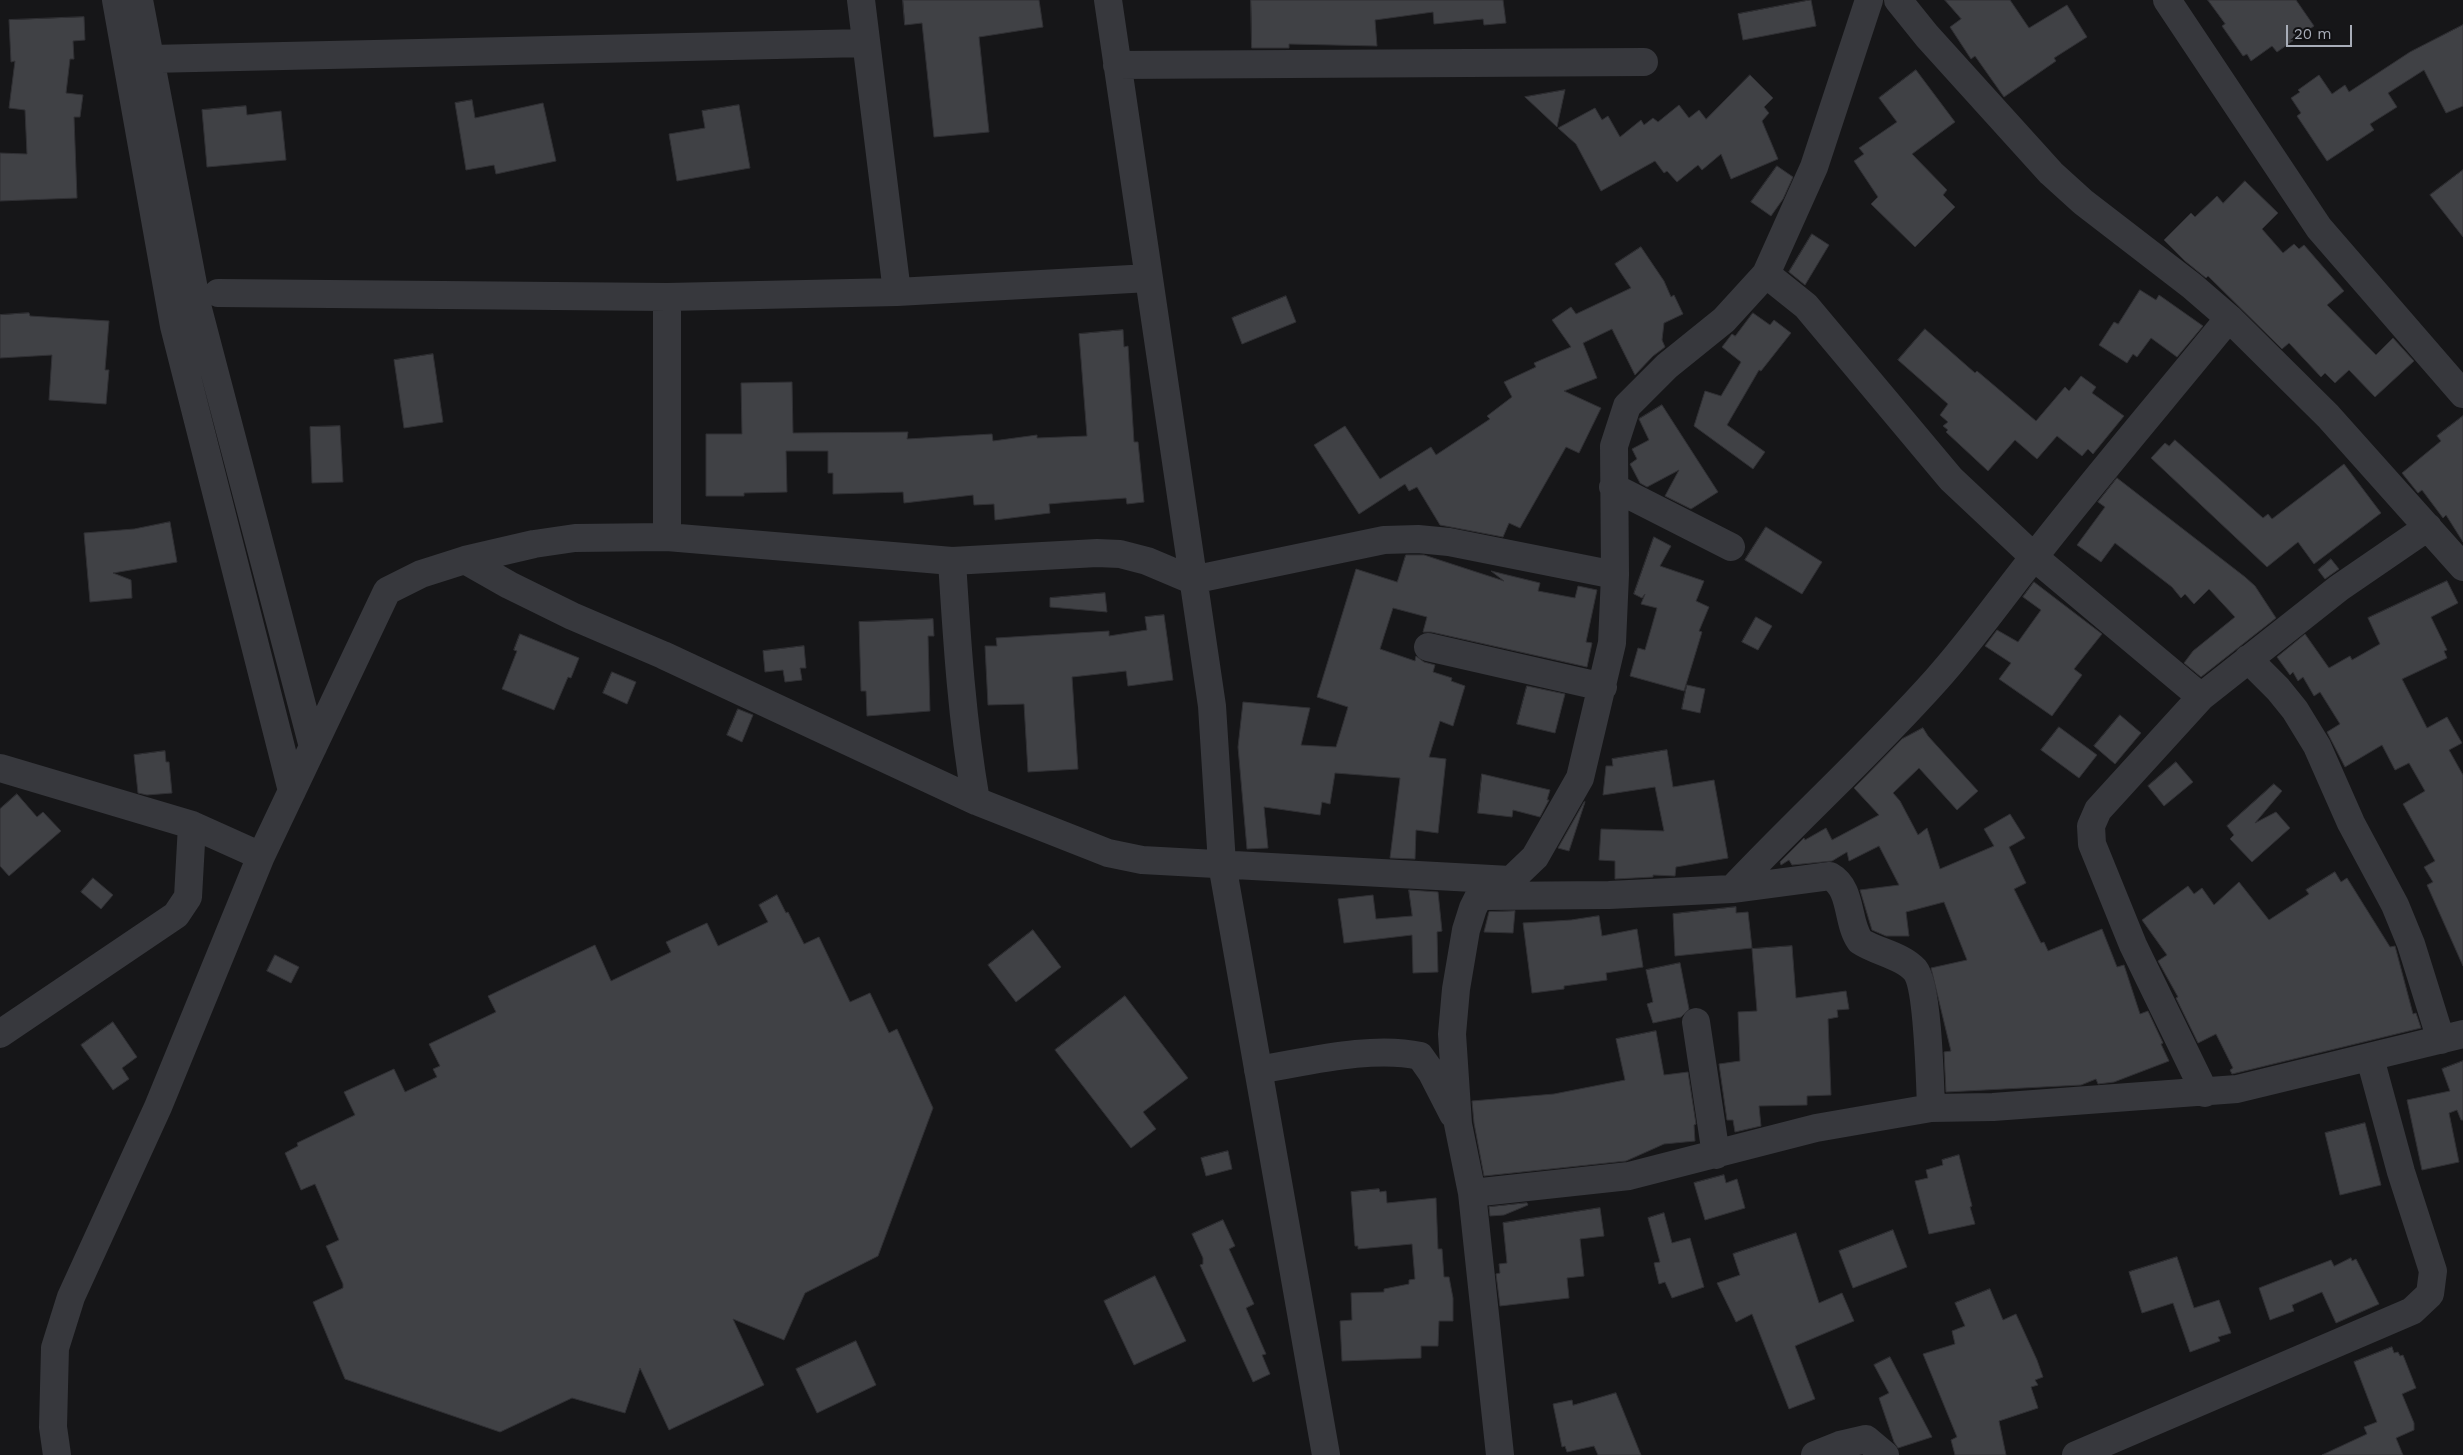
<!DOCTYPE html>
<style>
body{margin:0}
#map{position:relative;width:2463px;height:1455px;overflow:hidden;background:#161618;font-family:"Work Sans",sans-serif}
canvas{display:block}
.scale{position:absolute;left:2286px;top:25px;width:66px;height:22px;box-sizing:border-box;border:2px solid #a8adb8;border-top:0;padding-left:6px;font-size:15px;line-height:18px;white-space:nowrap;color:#a8adb8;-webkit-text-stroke:4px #111113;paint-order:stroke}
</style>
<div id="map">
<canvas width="2463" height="1455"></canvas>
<div class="scale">20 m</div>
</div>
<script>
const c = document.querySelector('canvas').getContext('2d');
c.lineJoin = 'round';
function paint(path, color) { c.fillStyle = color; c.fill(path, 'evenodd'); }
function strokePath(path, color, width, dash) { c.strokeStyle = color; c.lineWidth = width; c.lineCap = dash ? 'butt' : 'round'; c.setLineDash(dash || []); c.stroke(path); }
const building = new Path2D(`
 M 903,0 L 1039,0 L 1043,27 L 979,37 L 989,132 L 934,137 L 922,23 L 905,25 Z
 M 1251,0 L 1503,0 L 1506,23 L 1484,25 L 1483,19 L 1434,24 L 1433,12 L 1375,20 L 1377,46 L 1289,44 L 1289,48 L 1252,48 Z
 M 1811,0 L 1816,26 L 1743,40 L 1738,14 Z
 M 1945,0 L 2010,0 L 2029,28 L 2067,5 L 2087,37 L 2054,58 L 2056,61 L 2004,97 L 1975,56 L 1971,59 L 1950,27 L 1961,19 Z
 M 2208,0 L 2296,0 L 2314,26 L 2277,52 L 2272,46 L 2251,61 L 2247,54 L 2243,56 L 2222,26 L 2225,24 Z
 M 84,17 L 85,40 L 73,41 L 74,59 L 70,59 L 66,93 L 83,95 L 80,117 L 74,117 L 77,198 L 0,201 L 0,153 L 27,154 L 25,110 L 9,108 L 15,61 L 11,62 L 9,20 Z
 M 2463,25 L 2463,106 L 2446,113 L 2424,70 L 2388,93 L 2397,107 L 2370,124 L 2374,130 L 2327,161 L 2297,116 L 2301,113 L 2291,98 L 2300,92 L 2298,90 L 2319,75 L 2332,94 L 2345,85 L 2349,92 L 2410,52 Z
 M 1916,70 L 1955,122 L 1912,154 L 1947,190 L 1943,195 L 1955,207 L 1915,247 L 1871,204 L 1878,197 L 1854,161 L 1864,154 L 1859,148 L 1897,122 L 1879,98 Z
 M 1750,75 L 1773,98 L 1764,107 L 1769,113 L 1762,121 L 1778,159 L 1731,179 L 1721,154 L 1702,170 L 1698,165 L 1677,182 L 1667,171 L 1664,173 L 1655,161 L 1601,191 L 1576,144 L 1558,128 L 1595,108 L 1602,120 L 1608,116 L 1620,137 L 1641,120 L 1644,125 L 1653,118 L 1658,122 L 1679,105 L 1689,118 L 1699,110 L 1706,119 Z
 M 1565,90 L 1557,127 L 1525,97 Z
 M 472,100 L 475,118 L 543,103 L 556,161 L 496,174 L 494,165 L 466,170 L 455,103 Z
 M 739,105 L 750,168 L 677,181 L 669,134 L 705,128 L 702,111 Z
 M 246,106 L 247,115 L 281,111 L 286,160 L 207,167 L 202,110 Z
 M 1777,166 L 1793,177 L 1783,199 L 1771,216 L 1751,202 Z
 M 2463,170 L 2463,237 L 2430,195 Z
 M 2245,181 L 2278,213 L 2262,229 L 2283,253 L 2294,244 L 2299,249 L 2304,245 L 2344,291 L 2327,305 L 2376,355 L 2393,338 L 2414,361 L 2375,397 L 2349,370 L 2335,383 L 2325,373 L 2321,377 L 2289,343 L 2282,349 L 2208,276 L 2206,278 L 2185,261 L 2164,240 L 2191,213 L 2195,217 L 2217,196 L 2223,203 Z
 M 1812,234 L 1829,245 L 1805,285 L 1789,272 Z
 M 1641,247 L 1664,281 L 1671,297 L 1674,295 L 1683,314 L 1664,323 L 1662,340 L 1665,347 L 1653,356 L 1635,375 L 1612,329 L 1583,343 L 1597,378 L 1564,391 L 1601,408 L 1579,453 L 1566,447 L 1520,528 L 1509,523 L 1503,537 L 1440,525 L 1417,487 L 1409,491 L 1405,484 L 1359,514 L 1314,445 L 1345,426 L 1380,479 L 1431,447 L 1436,455 L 1490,419 L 1487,416 L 1512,397 L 1504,382 L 1536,367 L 1534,363 L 1571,347 L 1552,320 L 1571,307 L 1576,314 L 1631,288 L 1615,264 Z
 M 2140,290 L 2156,300 L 2159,295 L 2203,326 L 2177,357 L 2151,338 L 2137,357 L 2133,354 L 2127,363 L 2099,345 L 2114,322 L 2118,324 Z
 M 1286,296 L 1296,322 L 1242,344 L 1232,318 Z
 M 29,313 L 30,316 L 109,321 L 105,370 L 109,370 L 106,404 L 49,400 L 52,355 L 0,358 L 0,315 Z
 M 1753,313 L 1770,325 L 1774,320 L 1791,333 L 1761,371 L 1759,370 L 1727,425 L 1765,452 L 1753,469 L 1694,426 L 1705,391 L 1721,396 L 1741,362 L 1722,347 L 1732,334 L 1735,336 Z
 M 1925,329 L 1975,373 L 1977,371 L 2036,421 L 2065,387 L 2069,391 L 2081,376 L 2096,387 L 2092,393 L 2124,416 L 2093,454 L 2088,449 L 2082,456 L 2057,436 L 2037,459 L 2015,440 L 1988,471 L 1946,432 L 1948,430 L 1943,426 L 1948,422 L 1940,415 L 1948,404 L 1898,360 Z
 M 1123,330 L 1124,347 L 1128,346 L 1134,442 L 1138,442 L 1144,502 L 1127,504 L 1126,498 L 1071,502 L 1049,504 L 1050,513 L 995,520 L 994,504 L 974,505 L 973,495 L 904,503 L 903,492 L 833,494 L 833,473 L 828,473 L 828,451 L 786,451 L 787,492 L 744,493 L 744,496 L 706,496 L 706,434 L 742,434 L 741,383 L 792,382 L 793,433 L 908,432 L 907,439 L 992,434 L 993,441 L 1037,435 L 1037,438 L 1087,436 L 1079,334 Z
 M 433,354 L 443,422 L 404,428 L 394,360 Z
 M 1662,405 L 1718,492 L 1691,509 L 1665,496 L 1679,470 L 1647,487 L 1640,483 L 1630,464 L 1637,459 L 1632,449 L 1649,440 L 1639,419 Z
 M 2463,416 L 2463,542 L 2446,515 L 2443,518 L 2422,490 L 2418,493 L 2402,473 L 2441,441 L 2437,436 Z
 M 340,426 L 343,482 L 312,483 L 310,427 Z
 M 2175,440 L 2263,518 L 2268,514 L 2272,519 L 2344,464 L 2381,513 L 2314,564 L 2298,542 L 2267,567 L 2151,458 L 2165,443 L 2169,446 Z
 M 2117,478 L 2245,577 L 2255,586 L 2276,618 L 2201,677 L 2184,663 L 2193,651 L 2235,617 L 2209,589 L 2194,604 L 2185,594 L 2181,598 L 2172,587 L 2115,543 L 2101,562 L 2077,545 L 2105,507 L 2098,502 Z
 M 170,522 L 177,562 L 113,573 L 131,580 L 132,598 L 90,602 L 84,533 L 134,529 Z
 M 1766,527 L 1822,562 L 1802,594 L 1745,560 Z
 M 1654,537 L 1671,546 L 1660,566 L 1704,581 L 1696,601 L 1709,607 L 1699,631 L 1702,632 L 1684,691 L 1630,676 L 1638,648 L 1645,650 L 1657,608 L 1641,604 L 1645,594 L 1642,598 L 1634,594 Z
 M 1406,555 L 1424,555 L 1504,581 L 1491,571 L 1540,583 L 1538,591 L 1575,598 L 1578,586 L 1597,590 L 1586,642 L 1592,643 L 1587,667 L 1431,632 L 1423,632 L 1427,617 L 1393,608 L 1380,649 L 1415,661 L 1416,656 L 1424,662 L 1435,665 L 1433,672 L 1452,678 L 1451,681 L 1465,686 L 1453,726 L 1440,721 L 1429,757 L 1446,759 L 1438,833 L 1416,830 L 1415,859 L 1390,858 L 1400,778 L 1335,773 L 1330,804 L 1322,802 L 1320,815 L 1264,807 L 1268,848 L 1247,849 L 1238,747 L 1243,702 L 1310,708 L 1301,745 L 1336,747 L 1348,707 L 1317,697 L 1356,569 L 1397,582 Z
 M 2331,559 L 2339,569 L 2325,579 L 2318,570 Z
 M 2447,581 L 2458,603 L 2431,617 L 2447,650 L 2444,651 L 2447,658 L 2402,679 L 2427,728 L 2447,717 L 2462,743 L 2449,750 L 2463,775 L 2463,966 L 2427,885 L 2433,882 L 2424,867 L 2435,861 L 2403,804 L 2425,791 L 2409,763 L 2395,770 L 2382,745 L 2345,767 L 2327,732 L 2340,724 L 2320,692 L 2314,696 L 2303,677 L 2298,681 L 2293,672 L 2290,675 L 2277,657 L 2305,634 L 2329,668 L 2350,656 L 2352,660 L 2380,644 L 2368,618 Z
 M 2034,582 L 2102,634 L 2074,669 L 2082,675 L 2052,716 L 1999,679 L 2011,663 L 1985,646 L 1997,630 L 2018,642 L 2041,610 L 2023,597 Z
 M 1105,593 L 1107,612 L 1050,607 L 1050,598 Z
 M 1164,615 L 1173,680 L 1128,686 L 1126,671 L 1072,677 L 1078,769 L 1028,772 L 1024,704 L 988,705 L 985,646 L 997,646 L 996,638 L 1109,631 L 1109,636 L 1147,630 L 1145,617 Z
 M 1756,617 L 1772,626 L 1758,650 L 1742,642 Z
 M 933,619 L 934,636 L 928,636 L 930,711 L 867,716 L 866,691 L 861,691 L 859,622 Z
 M 520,634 L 579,658 L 571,678 L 568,677 L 554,710 L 502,689 L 517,651 L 514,650 Z
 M 804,646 L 806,668 L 800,668 L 802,680 L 785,682 L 783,670 L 765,672 L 763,651 Z
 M 612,672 L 636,682 L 627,704 L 603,693 Z
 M 1687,685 L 1705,689 L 1700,713 L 1682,709 Z
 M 1527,686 L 1565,694 L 1555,733 L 1517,724 Z
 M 738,709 L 753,715 L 742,742 L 727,735 Z
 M 2120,715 L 2141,733 L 2115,764 L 2094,746 Z
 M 2059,727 L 2097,755 L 2079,778 L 2041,750 Z
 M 1923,728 L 1928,736 L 1978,791 L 1957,810 L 1919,768 L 1893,793 L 1900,801 L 1918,835 L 1927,828 L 1940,869 L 1994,846 L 1984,829 L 2010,814 L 2025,838 L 2009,847 L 2026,883 L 2014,889 L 2041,943 L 2044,942 L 2048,951 L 2102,929 L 2117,967 L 2124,965 L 2140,1014 L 2148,1011 L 2163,1043 L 2161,1044 L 2169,1061 L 2114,1082 L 2098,1084 L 2096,1079 L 2081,1085 L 1946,1092 L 1944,1052 L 1951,1051 L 1931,968 L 1967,960 L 1944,902 L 1906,912 L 1909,936 L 1886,936 L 1872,930 L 1860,890 L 1899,885 L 1879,846 L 1849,861 L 1847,852 L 1832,861 L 1792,865 L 1789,860 L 1781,865 L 1780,862 L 1804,838 L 1805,840 L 1826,828 L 1832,840 L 1879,815 L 1854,788 L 1902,739 Z
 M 1667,750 L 1673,787 L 1714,780 L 1728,858 L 1676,867 L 1675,876 L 1653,875 L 1653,877 L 1615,879 L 1615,861 L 1599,860 L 1601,829 L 1664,831 L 1655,787 L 1603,795 L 1606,766 L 1613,766 L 1612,759 Z
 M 165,751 L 166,762 L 169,762 L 172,793 L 147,795 L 138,793 L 134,755 Z
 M 2176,762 L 2193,782 L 2164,806 L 2148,786 Z
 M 1482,774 L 1550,790 L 1547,800 L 1549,800 L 1540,817 L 1513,810 L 1512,817 L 1478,813 Z
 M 2274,784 L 2282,791 L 2255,823 L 2276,812 L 2290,828 L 2252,862 L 2230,839 L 2234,835 L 2227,826 Z
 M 17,794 L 37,817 L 43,812 L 61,831 L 9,876 L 0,866 L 0,809 Z
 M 1585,802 L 1569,851 L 1558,848 L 1584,802 Z
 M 2335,872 L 2341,882 L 2347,878 L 2390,947 L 2395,946 L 2413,1014 L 2416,1013 L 2421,1028 L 2232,1074 L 2230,1070 L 2233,1068 L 2216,1034 L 2198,1043 L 2176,998 L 2178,997 L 2158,961 L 2167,955 L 2142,920 L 2188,886 L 2194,894 L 2202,888 L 2214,905 L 2239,882 L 2269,920 L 2309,894 L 2306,890 Z
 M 93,878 L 113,895 L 101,909 L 81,892 Z
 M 1409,890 L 1438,892 L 1442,931 L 1437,932 L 1438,972 L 1413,973 L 1412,935 L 1344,943 L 1338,899 L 1373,895 L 1376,919 L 1412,916 Z
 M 777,895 L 786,913 L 788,912 L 804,944 L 819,937 L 850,1002 L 870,993 L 889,1033 L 897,1029 L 933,1108 L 878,1256 L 805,1293 L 784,1340 L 733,1319 L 764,1385 L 669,1430 L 640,1368 L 625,1413 L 572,1398 L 500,1432 L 345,1379 L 313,1302 L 343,1288 L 343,1284 L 326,1246 L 339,1240 L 315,1184 L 301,1190 L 285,1153 L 298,1146 L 297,1143 L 355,1115 L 344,1092 L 394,1069 L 405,1092 L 437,1077 L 433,1069 L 440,1066 L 429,1044 L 496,1012 L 488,996 L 595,945 L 611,981 L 671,952 L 666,942 L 707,923 L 718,946 L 768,922 L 759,905 Z
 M 1736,907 L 1736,913 L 1748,912 L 1752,948 L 1675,956 L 1673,914 Z
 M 1515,911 L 1513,933 L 1484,932 L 1489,912 Z
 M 1599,916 L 1602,936 L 1637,929 L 1643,967 L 1606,973 L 1607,980 L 1564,986 L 1564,989 L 1532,993 L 1523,923 L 1571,920 Z
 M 1033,930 L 1061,967 L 1016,1002 L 988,965 Z
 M 1792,946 L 1796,998 L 1846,991 L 1849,1009 L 1837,1010 L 1838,1017 L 1828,1019 L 1831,1095 L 1807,1096 L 1807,1105 L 1759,1106 L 1761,1126 L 1735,1132 L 1733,1120 L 1727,1120 L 1719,1064 L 1740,1061 L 1738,1012 L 1757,1011 L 1752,949 Z
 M 275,955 L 299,967 L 291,983 L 267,971 Z
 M 1680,963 L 1689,1009 L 1681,1017 L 1653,1023 L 1647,1004 L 1653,1002 L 1646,970 Z
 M 1125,996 L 1188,1078 L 1143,1112 L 1156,1129 L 1131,1148 L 1055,1050 Z
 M 113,1022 L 137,1057 L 122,1068 L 129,1079 L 113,1090 L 81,1045 Z
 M 1656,1031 L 1664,1075 L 1688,1072 L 1696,1124 L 1694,1125 L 1695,1141 L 1664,1144 L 1626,1161 L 1484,1176 L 1474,1123 L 1472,1101 L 1554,1094 L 1625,1080 L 1616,1039 Z
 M 2463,1061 L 2463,1120 L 2461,1120 L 2457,1110 L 2449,1113 L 2459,1162 L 2422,1170 L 2407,1100 L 2450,1091 L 2442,1069 Z
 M 2365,1123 L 2381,1185 L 2340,1195 L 2325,1133 Z
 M 1228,1151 L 1232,1169 L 1206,1176 L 1201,1158 Z
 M 1959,1155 L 1972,1206 L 1970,1207 L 1975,1224 L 1929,1234 L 1915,1181 L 1928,1178 L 1926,1170 L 1943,1165 L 1942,1160 Z
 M 1724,1175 L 1726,1183 L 1737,1179 L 1745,1208 L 1705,1220 L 1694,1183 Z
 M 1379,1189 L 1380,1192 L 1386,1191 L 1387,1203 L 1436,1198 L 1438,1249 L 1442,1249 L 1444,1277 L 1449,1277 L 1453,1298 L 1453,1321 L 1439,1321 L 1438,1346 L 1421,1346 L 1421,1358 L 1342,1361 L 1340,1321 L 1352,1320 L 1351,1293 L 1384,1292 L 1384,1289 L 1409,1284 L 1409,1280 L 1415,1279 L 1412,1244 L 1358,1249 L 1358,1246 L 1355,1246 L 1351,1192 Z
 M 1527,1203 L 1528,1205 L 1504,1215 L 1490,1216 L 1489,1207 Z
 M 1600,1208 L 1604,1236 L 1580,1239 L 1584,1276 L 1567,1278 L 1569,1298 L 1500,1306 L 1496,1274 L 1500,1273 L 1499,1264 L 1507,1263 L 1503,1223 Z
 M 1664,1213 L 1672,1243 L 1690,1238 L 1704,1287 L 1672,1298 L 1665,1282 L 1659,1284 L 1654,1263 L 1660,1262 L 1648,1218 Z
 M 1223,1220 L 1235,1246 L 1229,1249 L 1254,1304 L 1246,1308 L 1266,1354 L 1262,1355 L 1270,1374 L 1253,1382 L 1200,1265 L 1203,1264 L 1203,1258 L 1192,1234 Z
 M 1893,1230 L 1907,1267 L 1853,1288 L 1839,1251 Z
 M 1796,1233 L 1819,1303 L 1842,1293 L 1854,1321 L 1795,1346 L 1815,1399 L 1789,1409 L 1752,1314 L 1736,1322 L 1717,1283 L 1740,1275 L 1733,1254 Z
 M 2177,1257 L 2194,1308 L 2219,1300 L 2231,1333 L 2218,1337 L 2220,1341 L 2190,1352 L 2173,1303 L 2142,1313 L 2129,1272 Z
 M 2351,1258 L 2352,1261 L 2356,1259 L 2379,1304 L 2336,1323 L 2322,1292 L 2292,1305 L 2294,1311 L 2270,1320 L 2259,1288 L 2331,1260 L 2334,1266 Z
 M 1155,1276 L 1186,1341 L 1134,1365 L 1104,1301 Z
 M 1990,1289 L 2003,1320 L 2016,1314 L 2037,1360 L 2043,1377 L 2035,1380 L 2038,1385 L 2031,1387 L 2038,1408 L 1999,1421 L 2006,1455 L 1955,1455 L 1951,1440 L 1957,1437 L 1923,1354 L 1955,1344 L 1952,1331 L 1965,1326 L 1955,1303 Z
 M 856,1341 L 876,1385 L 817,1413 L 796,1369 Z
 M 2392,1347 L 2394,1353 L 2398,1352 L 2400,1356 L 2403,1355 L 2416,1388 L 2402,1394 L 2414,1423 L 2414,1430 L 2396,1438 L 2403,1455 L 2322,1455 L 2367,1434 L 2364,1427 L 2377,1422 L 2354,1362 Z
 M 1890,1357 L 1932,1437 L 1898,1448 L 1894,1442 L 1879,1398 L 1889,1393 L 1874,1365 Z
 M 1616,1393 L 1641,1455 L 1598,1455 L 1594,1446 L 1567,1452 L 1565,1446 L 1562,1447 L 1553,1404 L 1572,1400 L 1573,1405 Z`);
const minor = new Path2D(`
 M 116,0 L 174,326 L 292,791
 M 139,0 L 197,305 L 313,747
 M 861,0 L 897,292
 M 1108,0 L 1212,706 L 1222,864 L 1326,1455
 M 1898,0 L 1927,36 L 2051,173 L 2083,202 L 2192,286 L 2229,318 L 2328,416 L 2463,567
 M 2167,0 L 2319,228 L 2463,394
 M 150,59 L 865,43
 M 1117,65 L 1644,62
 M 1766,274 L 1806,306 L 1951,479 L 2034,557 L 2201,697
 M 218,293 L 667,297 L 897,292 L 1149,278
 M 667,297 L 667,537
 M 1613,487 L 1731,547
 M 465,560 L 509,585 L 572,616 L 663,655 L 976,801 L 1108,853 L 1142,860 L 1510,880
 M 952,561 C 957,642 962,721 976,801
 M 1615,575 L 1614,446 L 1627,406 L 1667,366 L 1724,320 L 1766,274 L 1814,167 L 1869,0
 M 1428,647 L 1603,687
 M 2248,659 L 2278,689 L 2295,710 L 2317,746 L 2351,823 L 2395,905 L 2411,944 L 2441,1040
 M 0,768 L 192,825 L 261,856
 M 1732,889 C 1799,818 1872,752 1937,679 C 1972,640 2001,598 2034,557 C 2097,476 2164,398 2229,318
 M 1483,896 L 1609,895 L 1732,889 L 1830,876 C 1853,889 1846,921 1860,941 C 1876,952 1902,955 1915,970 C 1928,986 1930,1083 1931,1108
 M 1696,1022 L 1716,1155
 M 0,1034 L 176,915 L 188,897 L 192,825
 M 1258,1070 C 1307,1062 1372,1045 1420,1056 L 1432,1073 L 1453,1114
 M 2205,1093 L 2133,945 L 2092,844 L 2091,826 L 2098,810 L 2201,697 L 2339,588 L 2428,527
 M 1472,1193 L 1629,1176 L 1816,1128 L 1931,1108 L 1993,1107 L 2237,1089 L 2463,1034
 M 57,1455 L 53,1427 L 55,1348 L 71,1297 L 158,1107 L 261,856 L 387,591 L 421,574 L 465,560 L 534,544 L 575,538 L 667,537 L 952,561 L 1097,553 L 1120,554 L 1147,561 L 1192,580 L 1384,540 L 1418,539 L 1449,542 L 1615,575 L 1612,643 L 1580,778 L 1535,857 L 1511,880 L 1479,896 L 1473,908 L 1466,930 L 1456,989 L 1452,1034 L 1458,1124 L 1472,1193 L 1500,1455
 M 1815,1455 L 1840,1445 L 1866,1439 L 1885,1455
 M 2076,1455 L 2412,1311 L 2430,1294 L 2433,1271 L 2401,1172 L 2370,1058`);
paint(building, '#404145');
strokePath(building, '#303034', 1);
strokePath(minor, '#37383d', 28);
</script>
